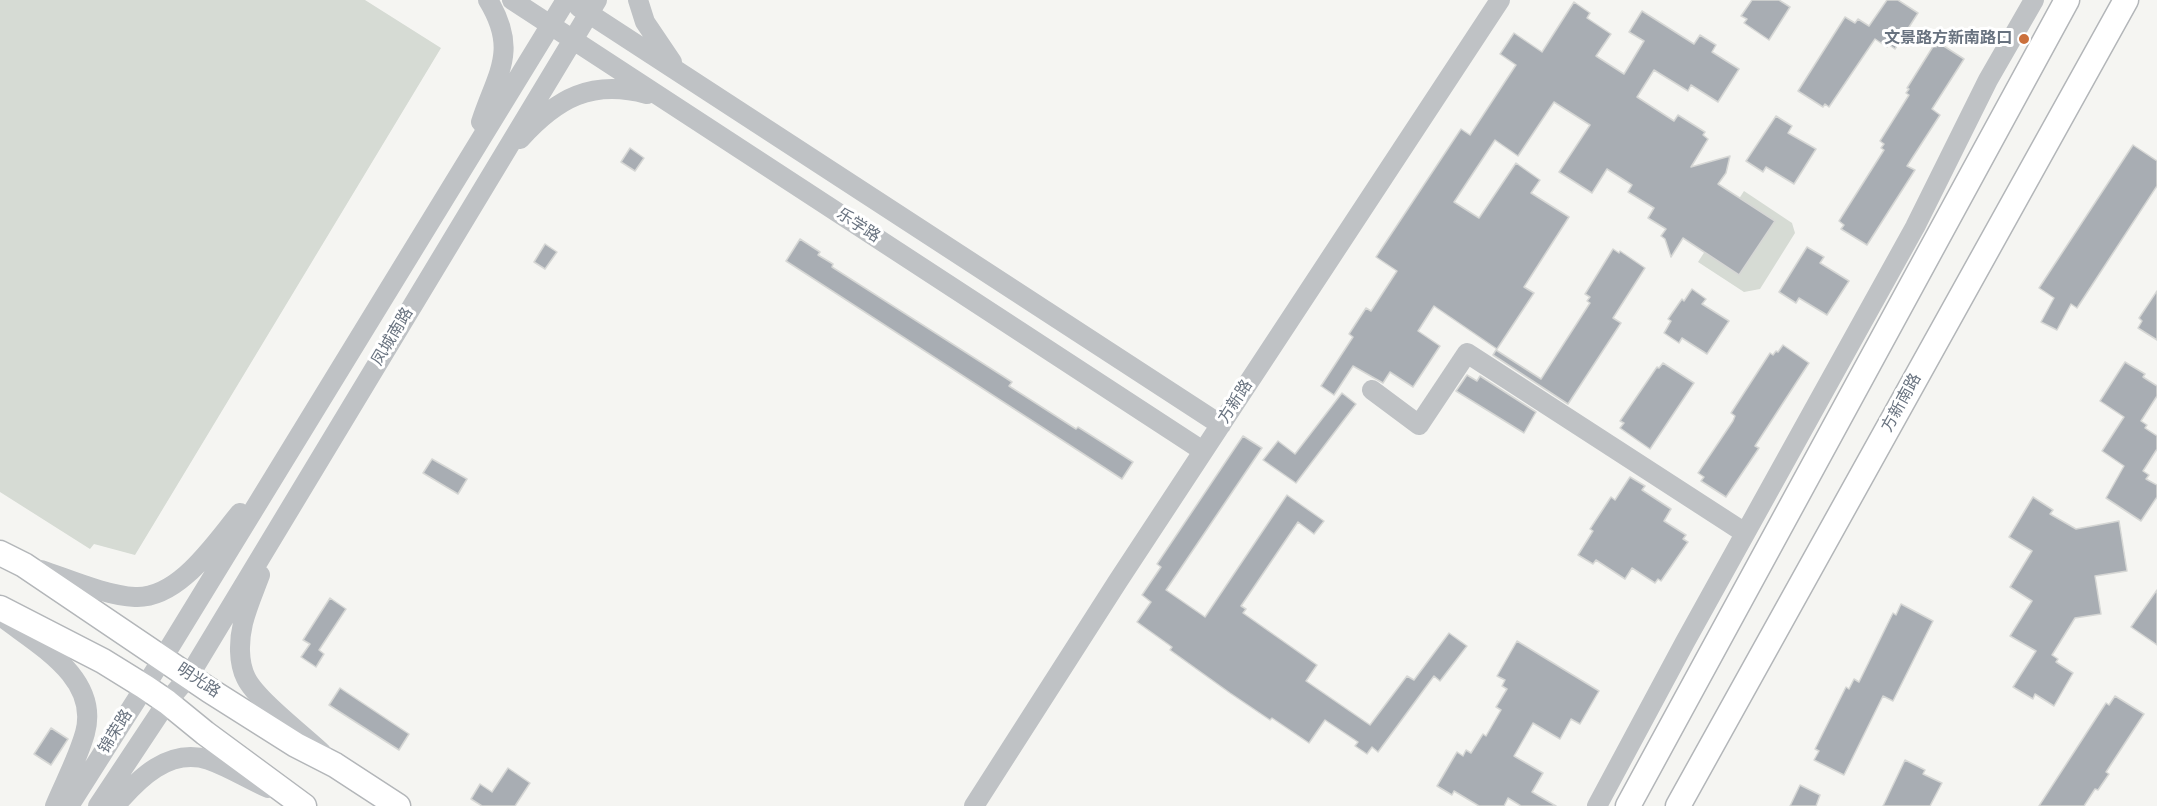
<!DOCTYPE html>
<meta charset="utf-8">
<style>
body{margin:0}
canvas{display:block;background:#f5f5f2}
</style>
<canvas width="2157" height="806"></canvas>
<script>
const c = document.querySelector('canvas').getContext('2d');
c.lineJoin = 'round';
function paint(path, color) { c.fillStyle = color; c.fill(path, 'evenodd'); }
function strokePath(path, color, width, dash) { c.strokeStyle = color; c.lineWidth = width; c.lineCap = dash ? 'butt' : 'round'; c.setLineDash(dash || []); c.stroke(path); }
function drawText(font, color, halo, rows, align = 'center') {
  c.font = font + ' Poppins,"Noto Sans SC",sans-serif'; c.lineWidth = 6; c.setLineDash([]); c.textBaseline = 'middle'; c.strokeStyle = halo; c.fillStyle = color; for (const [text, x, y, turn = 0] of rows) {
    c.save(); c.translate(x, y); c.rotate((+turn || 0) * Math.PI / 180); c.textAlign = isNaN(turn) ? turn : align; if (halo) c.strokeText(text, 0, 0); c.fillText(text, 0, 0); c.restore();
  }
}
const green = new Path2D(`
 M 0,0 L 365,0 L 441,48 L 135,555 L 94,544 L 90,549 L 0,492 Z
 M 1744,191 L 1792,223 L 1795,233 L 1760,289 L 1744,292 L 1698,262 Z`);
const building = new Path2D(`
 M 1752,0 L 1779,0 L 1790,7 L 1769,40 L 1744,23 L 1747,19 L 1741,16 Z
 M 1887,0 L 1898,0 L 1918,13 L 1895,49 L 1888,44 L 1887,47 L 1875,39 L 1829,107 L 1825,104 L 1823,107 L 1798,91 L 1845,17 L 1855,23 L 1858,19 L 1869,26 Z
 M 1574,2 L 1590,13 L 1587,18 L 1611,34 L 1596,56 L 1624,74 L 1644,41 L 1629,32 L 1642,11 L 1694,44 L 1700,35 L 1716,45 L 1712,52 L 1739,69 L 1718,102 L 1691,85 L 1688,91 L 1654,70 L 1637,97 L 1674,121 L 1678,115 L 1705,132 L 1703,135 L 1708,139 L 1691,167 L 1730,156 L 1726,173 L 1718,184 L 1775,221 L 1739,275 L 1683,238 L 1671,257 L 1665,239 L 1661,236 L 1666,229 L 1648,218 L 1654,208 L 1628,192 L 1632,185 L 1607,169 L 1592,193 L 1559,172 L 1590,125 L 1554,102 L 1518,156 L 1495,140 L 1454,202 L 1479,218 L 1516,163 L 1540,180 L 1531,193 L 1569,217 L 1524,287 L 1534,293 L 1497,349 L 1434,306 L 1418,331 L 1440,346 L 1413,387 L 1390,372 L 1383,383 L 1353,366 L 1334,395 L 1321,386 L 1353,337 L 1349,334 L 1366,308 L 1371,311 L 1397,271 L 1376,257 L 1461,129 L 1470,135 L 1516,65 L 1500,54 L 1514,33 L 1542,52 Z
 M 1939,43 L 1964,59 L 1932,109 L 1940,115 L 1907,166 L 1915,170 L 1867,245 L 1841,229 L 1844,225 L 1839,221 L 1884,150 L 1881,148 L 1884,144 L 1880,141 L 1909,95 L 1906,93 L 1909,89 L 1907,88 L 1934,45 L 1936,47 Z
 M 1776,116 L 1792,126 L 1788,133 L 1816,149 L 1794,184 L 1766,167 L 1763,172 L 1746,161 Z
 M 2133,145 L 2157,161 L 2157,186 L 2077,308 L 2071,304 L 2057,330 L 2041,322 L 2054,298 L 2039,288 Z
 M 630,148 L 644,158 L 635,171 L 621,162 Z
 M 800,239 L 820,252 L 818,255 L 833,264 L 832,267 L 1012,382 L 1009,386 L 1076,429 L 1078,427 L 1133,462 L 1122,479 L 786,261 Z
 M 545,244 L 557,252 L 545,269 L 534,262 Z
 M 1807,247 L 1824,257 L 1820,263 L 1849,281 L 1827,315 L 1799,298 L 1796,303 L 1779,292 Z
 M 1613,249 L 1619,253 L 1620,251 L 1645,268 L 1613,318 L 1621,323 L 1568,404 L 1493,355 L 1496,350 L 1541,379 L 1590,303 L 1587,301 L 1590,297 L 1585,294 Z
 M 1692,289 L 1706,299 L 1702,304 L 1729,321 L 1707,354 L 1682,338 L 1679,343 L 1664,333 L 1671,321 L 1668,319 L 1682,299 L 1684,301 Z
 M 2157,291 L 2157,340 L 2138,328 L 2142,321 L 2139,318 Z
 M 1783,345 L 1809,363 L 1755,446 L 1759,448 L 1726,497 L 1701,481 L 1704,477 L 1698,473 L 1733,421 L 1735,416 L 1731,413 L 1770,353 L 1773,355 L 1776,351 L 1778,352 Z
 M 2125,362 L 2145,374 L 2143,377 L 2157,386 L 2157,396 L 2141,421 L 2147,425 L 2145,428 L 2157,436 L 2157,449 L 2143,471 L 2149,475 L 2146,479 L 2157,485 L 2157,497 L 2141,521 L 2106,498 L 2124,466 L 2102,451 L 2124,417 L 2100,401 Z
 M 1663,363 L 1694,383 L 1650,449 L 1620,428 L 1624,423 L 1620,421 L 1657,367 L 1659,368 Z
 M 1467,375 L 1477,381 L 1480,376 L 1536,412 L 1524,433 L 1456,391 Z
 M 1342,393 L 1356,404 L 1296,483 L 1263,460 L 1278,441 L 1295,454 Z
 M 1243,436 L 1262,448 L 1166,590 L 1205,617 L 1287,495 L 1324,521 L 1314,534 L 1298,522 L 1241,606 L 1246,609 L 1243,613 L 1317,665 L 1306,681 L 1370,725 L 1407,676 L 1414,680 L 1449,633 L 1467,646 L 1440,681 L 1434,676 L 1378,752 L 1372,747 L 1367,754 L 1355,746 L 1358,742 L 1325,720 L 1309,743 L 1272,718 L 1270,720 L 1230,693 L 1170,650 L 1172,647 L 1137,622 L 1151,602 L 1142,595 L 1161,567 L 1157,564 Z
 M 432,459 L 467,479 L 458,494 L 423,473 Z
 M 1630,477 L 1645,486 L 1642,490 L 1671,509 L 1664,521 L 1686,535 L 1683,539 L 1688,542 L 1661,581 L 1658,579 L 1655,583 L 1632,568 L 1625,579 L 1596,560 L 1593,564 L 1578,555 L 1593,531 L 1590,529 L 1611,497 L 1615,500 Z
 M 2033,497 L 2053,510 L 2050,514 L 2076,529 L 2119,521 L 2127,571 L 2095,576 L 2101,614 L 2075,618 L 2052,655 L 2058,659 L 2056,662 L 2073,673 L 2054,706 L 2035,694 L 2033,699 L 2013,687 L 2036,651 L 2010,636 L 2032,601 L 2010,587 L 2032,551 L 2009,537 Z
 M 2157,590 L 2157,645 L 2131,627 Z
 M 330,598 L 346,609 L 319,650 L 324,654 L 316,667 L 301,657 L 310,644 L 303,640 Z
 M 1901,604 L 1933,621 L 1893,701 L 1883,696 L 1844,775 L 1814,760 L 1819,751 L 1815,749 L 1846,687 L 1849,689 L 1854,679 L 1859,682 L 1893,613 L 1896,615 Z
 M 1517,641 L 1599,691 L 1580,724 L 1571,719 L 1560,739 L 1533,723 L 1514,756 L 1543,773 L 1532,792 L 1556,806 L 1521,806 L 1508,798 L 1504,806 L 1479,806 L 1454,791 L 1452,795 L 1437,786 L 1457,752 L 1463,756 L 1466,750 L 1471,753 L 1483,734 L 1486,736 L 1501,710 L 1496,707 L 1507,689 L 1502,686 L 1505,680 L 1497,676 Z
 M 340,688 L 409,734 L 399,750 L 329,705 Z
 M 2115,696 L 2144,714 L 2106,772 L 2109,774 L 2098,790 L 2095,789 L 2084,806 L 2039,806 L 2106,703 L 2109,705 Z
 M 51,728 L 68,739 L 51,765 L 34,754 Z
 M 1905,760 L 1925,770 L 1923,774 L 1942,783 L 1930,806 L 1883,806 Z
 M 508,768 L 530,783 L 515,806 L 482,806 L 471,799 L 480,784 L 492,792 Z
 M 1800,785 L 1820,795 L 1816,806 L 1790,806 Z`);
const minor = new Path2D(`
 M 512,0 L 1203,451
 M 638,0 L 645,22 L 672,62
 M 579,7 L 1221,425
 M 481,122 C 497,73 519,51 488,0
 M 520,139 C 557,98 592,79 647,94
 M 1372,390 L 1419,425 L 1467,353 L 1745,533
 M 41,570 C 68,579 107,596 135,597 C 179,599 215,543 240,513
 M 260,575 C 254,591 247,607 243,623 C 239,640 238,662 246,678 C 256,699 303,735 322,753
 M 2,617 C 38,645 100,678 85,733 C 78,758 65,782 55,806
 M 69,806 L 163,658 L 566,0
 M 98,806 L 167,702 L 189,676 L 597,0
 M 115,806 C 138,779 169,747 209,760 C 229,767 248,779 268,788
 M 974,806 L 1118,581 L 1500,0
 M 1597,806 L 1685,642 L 1915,227 L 1988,80 L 2034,0`);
const major = new Path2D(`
 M 0,553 L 24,565 L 209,690 L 296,745 L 335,765 L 398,806
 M 0,608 L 103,661 L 145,687 L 167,702 L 205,733 L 304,806
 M 1628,806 L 2067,0
 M 1678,806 L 2126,0`);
const markers = [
 [2024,39,6,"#cb703c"]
];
const poiNames = [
 ["文景路方新南路口",2012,39]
];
const streetNames = [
 ["乐学路",858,226,33],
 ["凤城南路",393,337,-59],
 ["方新路",1236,402,-57],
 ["方新南路",1902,403,-61],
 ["明光路",198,681,34],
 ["锦荣路",116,732,-58]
];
paint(green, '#d6dbd4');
paint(building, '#a8adb3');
strokePath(building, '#d6d7d5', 1.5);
strokePath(major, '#b3b6b9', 27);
strokePath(minor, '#bfc2c5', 20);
strokePath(major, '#fff', 24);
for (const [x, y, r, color] of markers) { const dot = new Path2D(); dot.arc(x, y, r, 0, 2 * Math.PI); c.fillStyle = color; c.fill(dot); strokePath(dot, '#fff', 2); }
drawText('bold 16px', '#68727f', '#fff', poiNames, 'right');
drawText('16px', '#68727f', '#fff', streetNames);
</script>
